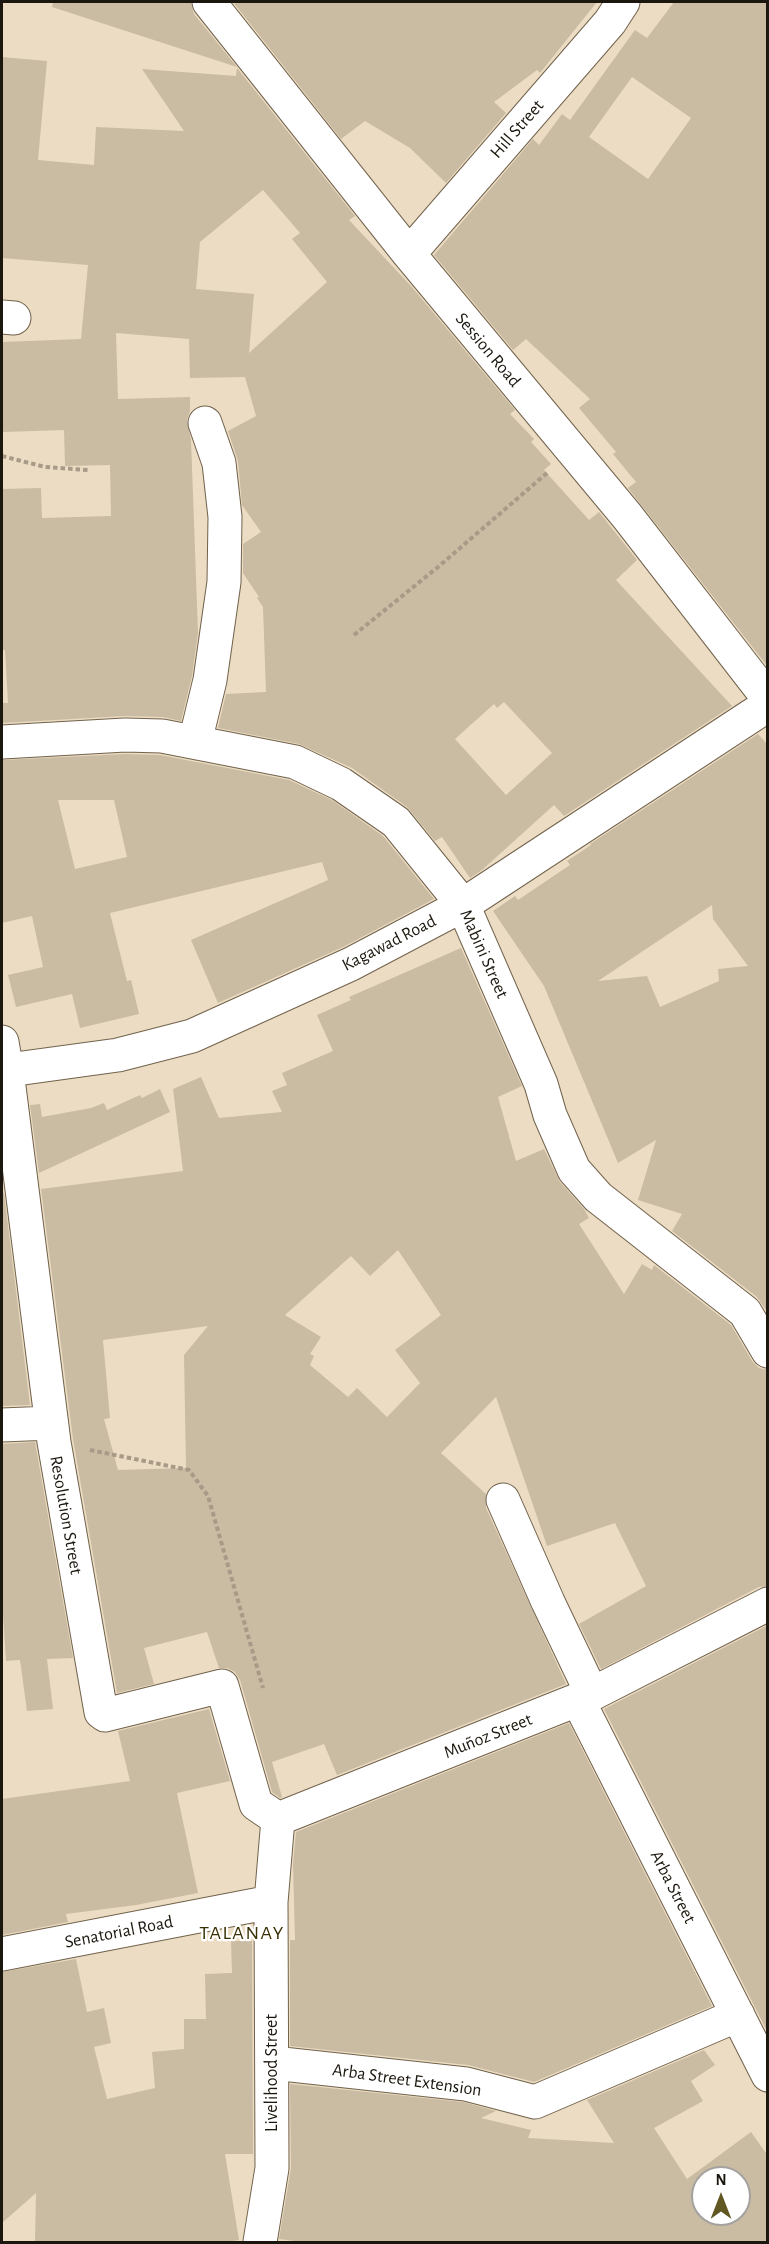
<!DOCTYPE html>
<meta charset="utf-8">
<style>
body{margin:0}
#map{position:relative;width:769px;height:2244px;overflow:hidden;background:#ecdcc3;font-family:"Alegreya Sans",sans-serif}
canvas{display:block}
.frame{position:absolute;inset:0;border:3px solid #1c170e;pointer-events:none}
.north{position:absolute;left:691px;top:2166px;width:60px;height:60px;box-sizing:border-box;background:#fff;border:2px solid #a4a29f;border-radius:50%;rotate:0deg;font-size:16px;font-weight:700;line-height:24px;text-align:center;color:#1c170e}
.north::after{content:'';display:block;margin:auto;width:21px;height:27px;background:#615723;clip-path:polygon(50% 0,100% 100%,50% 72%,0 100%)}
</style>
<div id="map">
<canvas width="769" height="2244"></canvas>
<div class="frame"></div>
<div class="north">N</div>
</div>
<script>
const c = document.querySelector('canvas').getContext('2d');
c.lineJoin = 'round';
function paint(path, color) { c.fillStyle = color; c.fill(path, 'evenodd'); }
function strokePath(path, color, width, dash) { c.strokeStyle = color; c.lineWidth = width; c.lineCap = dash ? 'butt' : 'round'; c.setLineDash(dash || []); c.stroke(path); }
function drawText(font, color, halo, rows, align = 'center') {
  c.font = font + ' "Alegreya Sans",sans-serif'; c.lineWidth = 4.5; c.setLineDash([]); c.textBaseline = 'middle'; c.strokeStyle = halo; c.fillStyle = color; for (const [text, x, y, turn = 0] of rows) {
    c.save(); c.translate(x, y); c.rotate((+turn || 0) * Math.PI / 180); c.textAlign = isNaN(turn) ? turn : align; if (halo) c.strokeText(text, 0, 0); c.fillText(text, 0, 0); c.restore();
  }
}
const building = new Path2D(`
 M 53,2 L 191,2 L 194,14 L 237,67 L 52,7 Z
 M 233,2 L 597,2 L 540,73 L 537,70 L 494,102 L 506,113 L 446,183 L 410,148 L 365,121 L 341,139 Z
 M 674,2 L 768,2 L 768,667 L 628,488 L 636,482 L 613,454 L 616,452 L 579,408 L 590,399 L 526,339 L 513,350 L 434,255 L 533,139 L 539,145 L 562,114 L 570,120 L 635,30 L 647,38 ZM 632,77 L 691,118 L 648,179 L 589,137 Z
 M 2,57 L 47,61 L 38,160 L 94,165 L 96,127 L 184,131 L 142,69 L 236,76 L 237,68 L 355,216 L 349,220 L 411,286 L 515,410 L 510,414 L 534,439 L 531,442 L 551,464 L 544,470 L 589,520 L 599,512 L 637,560 L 616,580 L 732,706 L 564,816 L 554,805 L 482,870 L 470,878 L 442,837 L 435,841 L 407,807 L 352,768 L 299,744 L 218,728 L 226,694 L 266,692 L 263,607 L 257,598 L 259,597 L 243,573 L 243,544 L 261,532 L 242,505 L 238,461 L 228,431 L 256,416 L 245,377 L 190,378 L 189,339 L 116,333 L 118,399 L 190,397 L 190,411 L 187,420 L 191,440 L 198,633 L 192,676 L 181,721 L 163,717 L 125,716 L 2,723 L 2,703 L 8,703 L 5,650 L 2,650 L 2,489 L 41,488 L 42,518 L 111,516 L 110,465 L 65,466 L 64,430 L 2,432 L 2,342 L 81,339 L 88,265 L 2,258 ZM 263,190 L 300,233 L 292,239 L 327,282 L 249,353 L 254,294 L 196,289 L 200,242 ZM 504,702 L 552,753 L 506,795 L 455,739 L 494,704 L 497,708 Z
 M 758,734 L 768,745 L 768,1313 L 757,1297 L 672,1231 L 682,1214 L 638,1200 L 656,1140 L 618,1163 L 544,986 L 493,911 L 515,896 L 518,900 L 570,865 L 567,861 L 591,845 L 590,844 ZM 712,905 L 713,919 L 748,966 L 718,969 L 719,981 L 660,1007 L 647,976 L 598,981 Z
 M 125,754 L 160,755 L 289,780 L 332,800 L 383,836 L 434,899 L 343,947 L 218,1003 L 191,940 L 328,880 L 322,862 L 110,913 L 127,981 L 131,980 L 139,1014 L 80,1028 L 72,994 L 16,1007 L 8,975 L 43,967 L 32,916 L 2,923 L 2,760 ZM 58,800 L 114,800 L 127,857 L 75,869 Z
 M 461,948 L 522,1086 L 498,1097 L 516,1161 L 544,1149 L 560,1182 L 584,1209 L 589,1218 L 579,1224 L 624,1294 L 642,1264 L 652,1270 L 654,1265 L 731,1325 L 752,1361 L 759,1368 L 768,1370 L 768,1586 L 759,1587 L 601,1669 L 579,1624 L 646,1586 L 615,1523 L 547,1546 L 496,1397 L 441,1453 L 486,1494 L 486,1508 L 566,1684 L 337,1775 L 324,1744 L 272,1762 L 282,1797 L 280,1798 L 272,1792 L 240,1680 L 235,1672 L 227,1668 L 219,1668 L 207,1632 L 144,1648 L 154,1684 L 117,1693 L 73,1439 L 41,1189 L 183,1171 L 173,1089 L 201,1077 L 219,1118 L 282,1112 L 272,1091 L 287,1085 L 282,1073 L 333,1051 L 317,1015 L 351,1000 L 349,997 ZM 398,1250 L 441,1315 L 395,1350 L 420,1383 L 387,1417 L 357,1388 L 348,1397 L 310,1365 L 314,1356 L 310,1354 L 321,1337 L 285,1315 L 351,1256 L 370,1276 ZM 208,1326 L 184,1355 L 186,1468 L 118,1470 L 104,1419 L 110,1418 L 103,1340 Z
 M 160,1089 L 170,1112 L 39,1173 L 30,1105 L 40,1104 L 42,1117 L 91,1108 L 104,1103 L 107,1110 L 140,1095 L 142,1098 Z
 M 4,1193 L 30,1405 L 2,1406 L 2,1194 Z
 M 35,1442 L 73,1658 L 47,1659 L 53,1709 L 27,1711 L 20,1660 L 6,1661 L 2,1599 L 2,1444 Z
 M 768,1625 L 768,2033 L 604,1709 Z
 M 209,1709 L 230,1781 L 177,1793 L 198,1893 L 136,1905 L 66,1914 L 68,1922 L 2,1935 L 2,1799 L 130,1781 L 118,1731 Z
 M 569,1723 L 712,2006 L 534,2082 L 468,2065 L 290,2046 L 290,1940 L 295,1940 L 293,1864 L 296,1832 Z
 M 231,1941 L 252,1941 L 253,2154 L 225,2154 L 239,2240 L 225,2242 L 35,2242 L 36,2193 L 2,2223 L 2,1972 L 76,1959 L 87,2012 L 104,2008 L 111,2043 L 94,2047 L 107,2099 L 155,2088 L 152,2052 L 184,2049 L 184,2019 L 206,2019 L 205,1974 L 232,1973 Z
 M 704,2050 L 715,2065 L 691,2081 L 703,2101 L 654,2128 L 687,2179 L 751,2132 L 768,2156 L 768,2242 L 302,2242 L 279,2239 L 291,2168 L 290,2084 L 463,2102 L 496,2111 L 481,2118 L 531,2130 L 528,2138 L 614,2143 L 587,2100 ZM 703,2178 L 739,2178 L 739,2214 L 703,2214 Z`);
const path = new Path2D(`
 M 2,456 L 45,467 L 88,470
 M 354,635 L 438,567 L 547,473
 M 90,1450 L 189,1470 L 208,1496 L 263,1688`);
const minor = new Path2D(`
 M 209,2 L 409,254 L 627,516 L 768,698
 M 409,254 L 610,22 L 623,2
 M 2,317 L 14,318
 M 2,742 L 125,735 L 162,736 L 295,762 L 341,784 L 396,822 L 463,905 L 541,1084 L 550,1115 L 574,1170 L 598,1197 L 745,1312 L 768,1351
 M 195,742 L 210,680 L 224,582 L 225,517 L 219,463 L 205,423
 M 2,1042 L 7,1071 L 54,1442 L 101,1712 L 105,1715 L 222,1686 L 256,1804 L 278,1819
 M 2,1071 L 118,1055 L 192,1036 L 351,964 L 463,905 L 768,705
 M 2,1425 L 51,1423
 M 503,1500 L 548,1602 L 592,1694
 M 578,1700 L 768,2075
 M 2,1954 L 271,1902
 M 273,2063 L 466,2084 L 535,2102 L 738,2015
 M 260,2242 L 272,2168 L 271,1902 L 278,1819 L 592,1694 L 768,1604`);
const streetNames = [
 ["Hill Street",517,129,-49],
 ["Session Road",488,350,50],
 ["Kagawad Road",389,943,-27],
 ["Mabini Street",484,954,66],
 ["Resolution Street",66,1515,80],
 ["Muñoz Street",488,1736,-22],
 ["Arba Street",673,1887,63],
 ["Senatorial Road",119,1932,-11],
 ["Livelihood Street",272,2073,-90],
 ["Arba Street Extension",407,2080,8]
];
const neighbourhoodNames = [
 ["TALANAY",242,1933]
];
paint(building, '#cabba3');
strokePath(minor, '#71624c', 35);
strokePath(path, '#a79a87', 4, [4.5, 3]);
strokePath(minor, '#fff', 33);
drawText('18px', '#1c170e', '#fff', streetNames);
c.letterSpacing = '1.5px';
drawText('20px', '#393105', '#fff', neighbourhoodNames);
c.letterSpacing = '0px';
</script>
